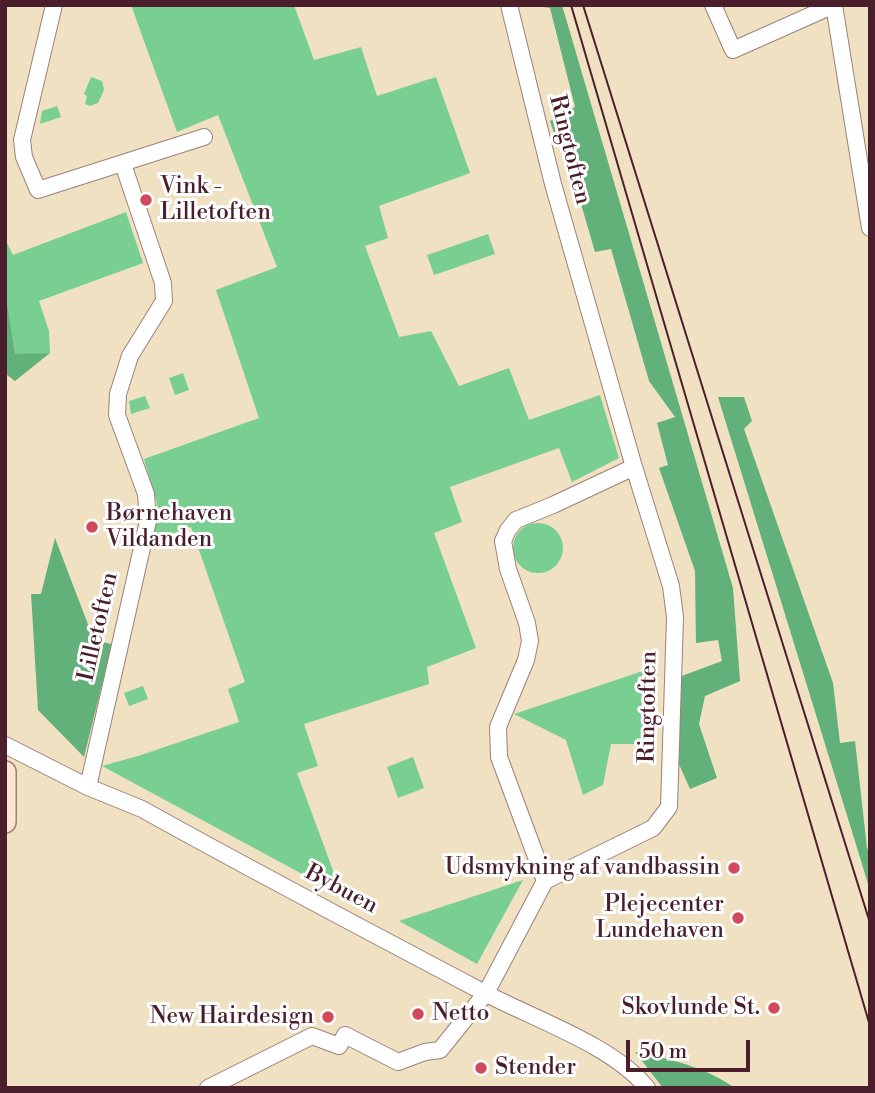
<!DOCTYPE html>
<meta charset="utf-8">
<style>
body{margin:0}
#map{position:relative;width:875px;height:1093px;overflow:hidden;background:#f0e1c3;font-family:"Libre Bodoni",serif}
canvas{display:block}
.frame{position:absolute;inset:0;border:7px solid #4a1f2b;pointer-events:none}
.scale{position:absolute;left:626px;top:1040px;width:124px;height:32px;box-sizing:border-box;border:4px solid #4a1f2b;border-top:0;padding-left:9px;font-size:21px;line-height:24px;white-space:nowrap;color:#4a1f2b;-webkit-text-stroke:5px #fff;paint-order:stroke}
</style>
<div id="map">
<canvas width="875" height="1093"></canvas>
<div class="frame"></div>
<div class="scale">50 m</div>
</div>
<script>
const c = document.querySelector('canvas').getContext('2d');
c.lineJoin = 'round';
function paint(path, color) { c.fillStyle = color; c.fill(path, 'evenodd'); }
function strokePath(path, color, width, dash) { c.strokeStyle = color; c.lineWidth = width; c.lineCap = dash ? 'butt' : 'round'; c.setLineDash(dash || []); c.stroke(path); }
function drawText(font, color, halo, rows, align = 'center') {
  c.font = font + ' "Libre Bodoni",serif'; c.lineWidth = 6; c.setLineDash([]); c.textBaseline = 'middle'; c.strokeStyle = halo; c.fillStyle = color; for (const [text, x, y, turn = 0] of rows) {
    c.save(); c.translate(x, y); c.rotate((+turn || 0) * Math.PI / 180); c.textAlign = isNaN(turn) ? turn : align; if (halo) c.strokeText(text, 0, 0); c.fillText(text, 0, 0); c.restore();
  }
}
const green = new Path2D(`
 M 131,5 L 294,5 L 314,60 L 361,47 L 377,96 L 436,77 L 470,173 L 379,206 L 388,238 L 365,246 L 399,337 L 431,331 L 459,386 L 509,368 L 529,420 L 600,395 L 619,458 L 572,482 L 559,448 L 450,487 L 462,522 L 434,533 L 476,648 L 427,667 L 429,684 L 304,724 L 318,766 L 297,773 L 334,873 L 330,889 L 102,766 L 138,756 L 239,722 L 228,689 L 245,682 L 191,527 L 152,541 L 157,503 L 144,459 L 259,418 L 216,290 L 277,267 L 218,115 L 177,132 Z
 M 91,77 L 102,81 L 104,90 L 98,103 L 90,106 L 85,104 L 87,96 L 84,94 Z
 M 57,106 L 61,117 L 40,124 L 42,111 Z
 M 126,212 L 143,263 L 39,301 L 49,331 L 50,353 L 15,355 L 5,289 L 5,239 L 13,255 Z
 M 488,234 L 495,254 L 434,275 L 427,255 Z
 M 183,373 L 189,390 L 175,395 L 169,378 Z
 M 145,396 L 150,408 L 131,414 L 129,401 Z
 M513 548a25 25 0 1 1 50 0a25 25 0 1 1-50 0Z
 M 658,666 L 653,744 L 611,744 L 603,785 L 583,795 L 566,740 L 514,714 Z
 M 143,686 L 148,699 L 129,706 L 124,693 Z
 M 413,757 L 424,788 L 398,798 L 387,767 Z
 M 523,880 L 477,964 L 399,921 Z`);
const forest = new Path2D(`
 M 529,5 L 562,5 L 733,588 L 740,681 L 705,696 L 699,724 L 717,778 L 690,789 L 674,753 L 679,677 L 722,661 L 718,640 L 696,643 L 695,571 L 659,468 L 668,465 L 657,423 L 675,417 L 649,381 L 611,249 L 595,252 L 563,142 L 554,133 L 550,121 L 575,107 L 550,8 Z
 M 5,289 L 15,354 L 50,353 L 15,381 L 7,375 L 5,366 Z
 M 718,397 L 744,397 L 752,421 L 744,429 L 833,683 L 840,743 L 855,741 L 867,848 L 870,855 L 870,890 Z
 M 55,538 L 94,640 L 112,644 L 84,757 L 38,710 L 31,594 L 41,594 Z
 M 635,1052 C 671,1059 705,1067 735,1088 L 663,1088 Z`);
const street = new Path2D(`
 M 54,5 L 22,140 L 24,157 L 38,190 L 204,137
 M 713,5 L 733,50 L 834,5
 M 834,5 L 870,228
 M 5,745 L 88,787 L 142,809 C 255,872 369,932 483,992 C 531,1018 613,1045 647,1088
 M 88,787 L 148,521 L 146,494 L 117,415 L 118,394 L 130,356 L 164,301 L 163,283 L 123,164
 M 545,881 L 499,757 L 498,727 L 526,660 L 530,641 L 527,623 L 508,569 L 503,541 L 508,530 L 516,520 L 553,505 L 634,467
 M 208,1088 L 312,1036 L 339,1046 L 345,1035 L 398,1062 L 425,1052 L 440,1050 L 486,993 L 545,881 L 653,828 L 669,807 L 675,617 L 671,586 L 634,467 L 553,184 L 509,5`);
const secondary = new Path2D(`
 M 5,772 L 5,822`);
const tram = new Path2D(`
 M 571,5 L 870,1026
 M 583,5 L 870,923`);
const markers = [
 [146,200,7,"#d1495b"],
 [92,527,7,"#d1495b"],
 [734,868,7,"#d1495b"],
 [738,918,7,"#d1495b"],
 [774,1008,7,"#d1495b"],
 [418,1014,7,"#d1495b"],
 [328,1017,7,"#d1495b"],
 [481,1068,7,"#d1495b"]
];
const streetNames = [
 ["Ringtoften",569,150,76],
 ["Lilletoften",99,627,-77],
 ["Ringtoften",649,707,-89],
 ["Bybuen",341,890,28]
];
const poiNames = [
 ["Vink -",160,187],
 ["Lilletoften",160,213],
 ["Børnehaven",106,514],
 ["Vildanden",106,540],
 ["Udsmykning af vandbassin",720,868,"right"],
 ["Plejecenter",724,905,"right"],
 ["Lundehaven",724,931,"right"],
 ["Skovlunde St.",760,1008,"right"],
 ["Netto",432,1014],
 ["New Hairdesign",314,1017,"right"],
 ["Stender",495,1068]
];
paint(green, '#79ce91');
paint(forest, '#62b17b');
strokePath(street, '#9d8077', 18);
strokePath(secondary, '#9d8077', 24);
strokePath(street, '#fff', 16);
strokePath(secondary, '#fde5d0', 21);
strokePath(tram, '#4a1f2b', 2);
for (const [x, y, r, color] of markers) { const dot = new Path2D(); dot.arc(x, y, r, 0, 2 * Math.PI); c.fillStyle = color; c.fill(dot); strokePath(dot, '#fff', 2.5); }
drawText('23px', '#4a1f2b', '#fff', streetNames);
drawText('23px', '#4a1f2b', '#fff', poiNames, 'left');
</script>
